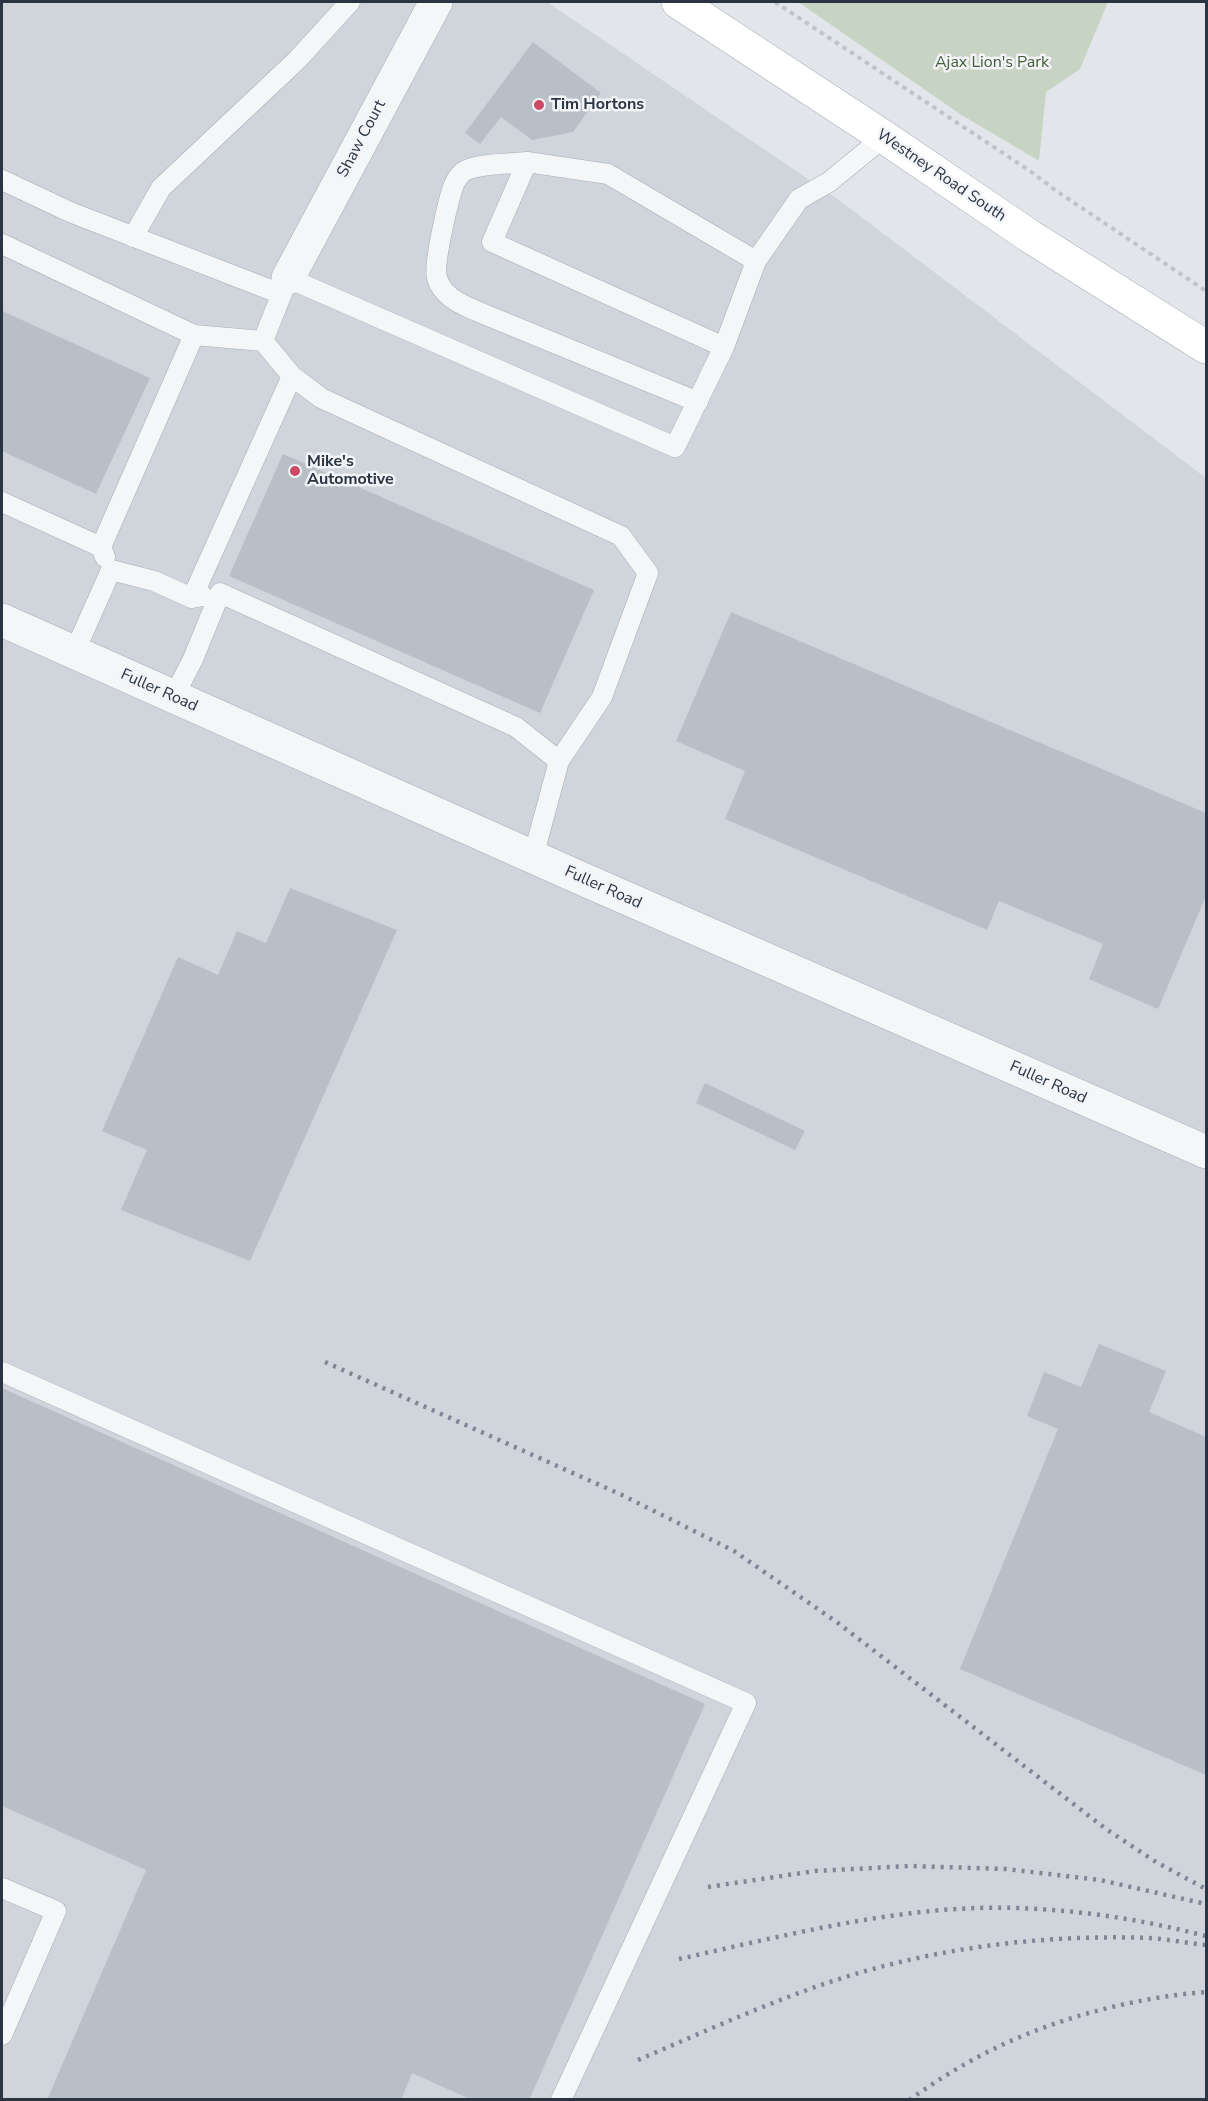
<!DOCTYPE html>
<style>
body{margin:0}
#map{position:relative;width:1208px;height:2101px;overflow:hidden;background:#e2e6ea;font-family:"Nunito Sans",sans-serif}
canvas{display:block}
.frame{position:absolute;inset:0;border:3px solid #2a3442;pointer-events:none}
</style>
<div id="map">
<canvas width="1208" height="2101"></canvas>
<div class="frame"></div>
</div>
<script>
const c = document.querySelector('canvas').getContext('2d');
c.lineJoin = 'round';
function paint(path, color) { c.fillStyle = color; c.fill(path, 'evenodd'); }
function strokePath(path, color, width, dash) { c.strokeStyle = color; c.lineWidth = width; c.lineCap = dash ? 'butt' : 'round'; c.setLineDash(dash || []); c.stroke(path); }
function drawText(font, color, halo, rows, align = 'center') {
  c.font = font + ' "Nunito Sans",sans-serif'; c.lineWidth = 5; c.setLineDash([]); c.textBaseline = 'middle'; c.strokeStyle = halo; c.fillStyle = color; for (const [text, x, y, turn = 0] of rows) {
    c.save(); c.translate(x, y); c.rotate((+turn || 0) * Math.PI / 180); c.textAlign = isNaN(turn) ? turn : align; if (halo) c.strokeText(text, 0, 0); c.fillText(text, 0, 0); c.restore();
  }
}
const built = new Path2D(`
 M 2,2 L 547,2 L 839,200 L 1206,478 L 1206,2099 L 2,2100 Z`);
const green = new Path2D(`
 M 798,2 L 1108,2 L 1080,69 L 1046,92 L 1039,161 L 960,114 Z`);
const building = new Path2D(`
 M 533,42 L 601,93 L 573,132 L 532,140 L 501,117 L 480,144 L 465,133 Z
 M 2,311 L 150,378 L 96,494 L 2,451 Z
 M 283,454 L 594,590 L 540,713 L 229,576 Z
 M 731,612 L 1206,813 L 1206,896 L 1158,1009 L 1089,979 L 1103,944 L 999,901 L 987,930 L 725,819 L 745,771 L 676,741 Z
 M 290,888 L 397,930 L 250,1261 L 121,1210 L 147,1150 L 102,1131 L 178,957 L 218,975 L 237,931 L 266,943 Z
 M 705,1083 L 805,1131 L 795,1150 L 696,1103 Z
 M 1099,1344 L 1166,1371 L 1149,1412 L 1206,1437 L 1206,1775 L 960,1669 L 1058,1429 L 1027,1416 L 1044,1372 L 1081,1387 Z
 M 2,1388 L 705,1704 L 529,2100 L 472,2100 L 412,2073 L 401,2100 L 47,2100 L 146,1870 L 2,1806 Z`);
const path = new Path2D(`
 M 775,2 L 1030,171 L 1055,190 L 1206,291`);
const lane = new Path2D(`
 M 527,162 C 511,164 476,163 463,172 C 459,175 455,182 453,187 C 448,202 433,264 437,278 C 442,295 458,303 474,310 L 698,402
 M 2,180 L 70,212 L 281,294
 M 133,237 L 161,188 L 297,60 L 350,2
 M 2,244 L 194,335 L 263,341
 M 756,261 L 799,199 L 829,182 L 884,137
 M 2,502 L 101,547 L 105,557
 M 101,547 L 194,335
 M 192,598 L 292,376
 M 74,653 L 111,570 L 154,581 L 192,598 L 203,596
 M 173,698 L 193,659 L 220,593 L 516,727 L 559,761 L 533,857
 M 559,761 L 602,697 L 648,573 L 621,536 L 321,398 L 292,376 L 263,341 L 288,278 L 675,447 L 724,347 L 756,261 L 608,174 L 527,162 L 492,242 L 724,347
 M 2,1372 L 746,1703 L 561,2100
 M 2,1888 L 56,1911 L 2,2035`);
const street = new Path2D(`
 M 288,278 L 436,2
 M 2,620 L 578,877 L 1206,1152`);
const secondary = new Path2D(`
 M 678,2 L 884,137 L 1031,237 L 1206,347`);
const rail = new Path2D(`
 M 325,1362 L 622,1495 L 734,1551 L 838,1623 L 1106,1829 L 1156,1862 L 1206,1889
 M 708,1887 L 815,1871 L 910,1866 L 1006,1869 L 1100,1880 L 1206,1904
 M 679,1959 C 788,1935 905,1904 1017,1908 C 1081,1910 1144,1920 1206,1936
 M 638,2060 C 699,2034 760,2006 824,1984 C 926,1949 1039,1934 1148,1938 C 1167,1939 1187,1943 1206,1945
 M 909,2100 C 928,2087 947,2074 967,2063 C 1037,2023 1126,1998 1206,1992`);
const markers = [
 [539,105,6,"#cc4a66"],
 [295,471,6,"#cc4a66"]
];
const parkNames = [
 ["Ajax Lion's Park",992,63]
];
const poiNames = [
 ["Tim Hortons",551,105],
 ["Mike's",307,462],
 ["Automotive",307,480]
];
const streetNames = [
 ["Shaw Court",362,139,-62],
 ["Westney Road South",941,176,34],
 ["Fuller Road",159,691,24],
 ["Fuller Road",603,888,24],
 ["Fuller Road",1048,1083,24]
];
paint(built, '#d0d5dc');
paint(green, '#c8d4c3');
paint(building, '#b9bfc7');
strokePath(lane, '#a7adb4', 21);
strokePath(street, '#a7adb4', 34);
strokePath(secondary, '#a7adb4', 34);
strokePath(path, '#c0c4c9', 4, [4.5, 4.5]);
strokePath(lane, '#f5f6f8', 20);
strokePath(street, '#f5f6f8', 33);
strokePath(secondary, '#fff', 33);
strokePath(rail, '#7c8694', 4.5, [3, 6]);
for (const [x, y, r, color] of markers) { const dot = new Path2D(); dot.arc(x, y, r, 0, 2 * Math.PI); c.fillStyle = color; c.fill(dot); strokePath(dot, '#f2f4f7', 2); }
drawText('16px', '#415d38', '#f2f4f7', parkNames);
drawText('bold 16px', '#2a3442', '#f2f4f7', poiNames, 'left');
drawText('16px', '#2a3442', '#f2f4f7', streetNames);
</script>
